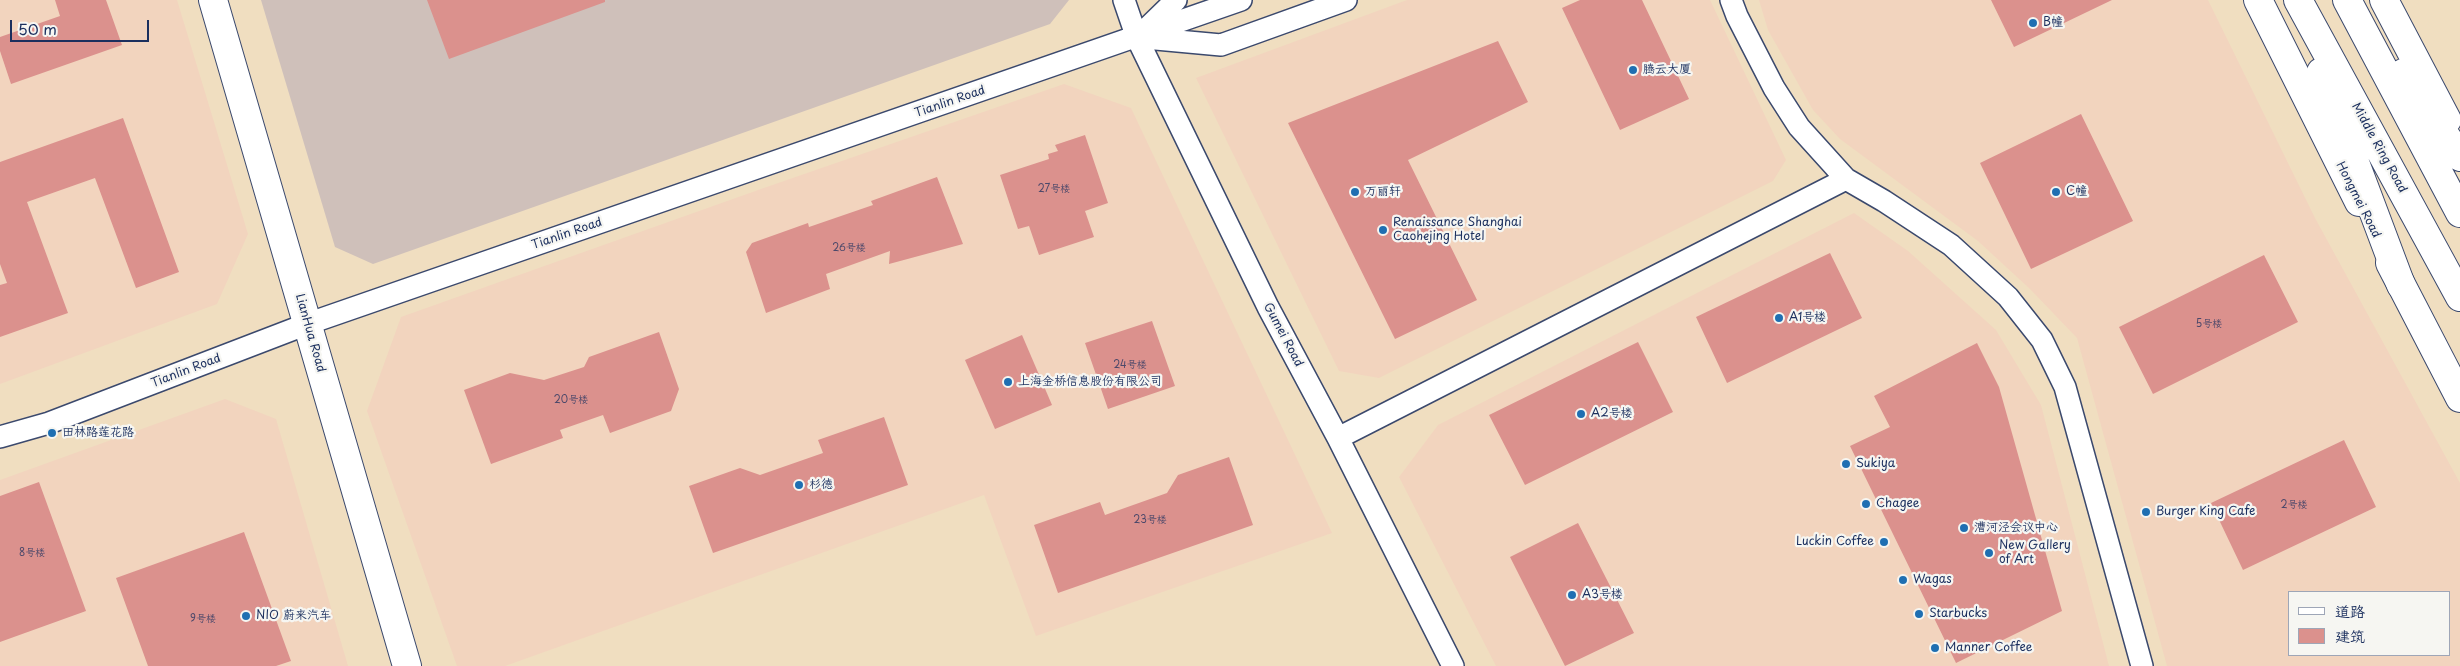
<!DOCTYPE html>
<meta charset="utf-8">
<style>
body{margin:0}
#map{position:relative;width:2460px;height:666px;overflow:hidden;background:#f0dec0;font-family:"Playpen Sans","LXGW WenKai TC",sans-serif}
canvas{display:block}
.legend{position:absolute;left:2288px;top:591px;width:162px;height:65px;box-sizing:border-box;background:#f6f6f2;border:1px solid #9ea6b7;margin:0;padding:6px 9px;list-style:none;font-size:15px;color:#1b2f5e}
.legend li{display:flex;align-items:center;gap:10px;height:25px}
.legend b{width:25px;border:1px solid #9ea6b7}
.scale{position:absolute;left:10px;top:20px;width:139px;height:22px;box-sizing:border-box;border:2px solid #1b2f5e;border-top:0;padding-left:6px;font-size:15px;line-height:18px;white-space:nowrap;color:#1b2f5e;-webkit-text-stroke:4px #f6f6f2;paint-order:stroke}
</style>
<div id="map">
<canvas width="2460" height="666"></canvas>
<ul class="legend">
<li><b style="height:6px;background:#fff"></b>道路</li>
<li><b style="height:14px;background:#db918d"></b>建筑</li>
</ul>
<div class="scale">50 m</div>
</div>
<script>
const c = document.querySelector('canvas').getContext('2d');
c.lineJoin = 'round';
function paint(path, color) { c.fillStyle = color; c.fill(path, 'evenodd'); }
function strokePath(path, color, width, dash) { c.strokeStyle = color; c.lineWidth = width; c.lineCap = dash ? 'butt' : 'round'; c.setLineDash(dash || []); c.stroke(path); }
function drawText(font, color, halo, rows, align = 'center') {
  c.font = font + ' "Playpen Sans","LXGW WenKai TC",sans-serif'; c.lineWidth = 4.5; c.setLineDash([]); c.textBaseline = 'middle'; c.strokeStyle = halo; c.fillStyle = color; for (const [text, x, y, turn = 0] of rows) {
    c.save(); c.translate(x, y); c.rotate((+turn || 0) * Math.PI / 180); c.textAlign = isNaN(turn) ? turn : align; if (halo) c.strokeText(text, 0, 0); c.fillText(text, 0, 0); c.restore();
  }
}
const built = new Path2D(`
 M 0,0 L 177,0 L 248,234 L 217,304 L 0,384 Z
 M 1407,0 L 1710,0 L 1786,160 L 1773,181 L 1379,378 L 1339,371 L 1196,78 Z
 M 1759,0 L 2208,0 L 2315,218 L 2460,483 L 2460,666 L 2167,666 L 2077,338 L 2030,289 L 1978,241 L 1840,139 L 1813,110 L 1768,30 ZM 2289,592 L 2449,592 L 2449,655 L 2289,655 Z
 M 1064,84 L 1131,108 L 1332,533 L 1036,636 L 984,495 L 505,666 L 457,666 L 367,411 L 401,317 L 761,189 Z
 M 1854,213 L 1908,251 L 1996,330 L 2041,405 L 2109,666 L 1496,666 L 1399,477 L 1438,425 Z
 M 225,399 L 276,419 L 348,666 L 0,666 L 0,480 Z`);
const industrial = new Path2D(`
 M 261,0 L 1069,0 L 1050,24 L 373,264 L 335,247 Z`);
const building = new Path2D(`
 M 55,0 L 106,0 L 122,45 L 11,84 L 0,51 L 0,37 L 60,16 Z
 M 427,0 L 605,0 L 605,2 L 449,59 Z
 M 1580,0 L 1642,0 L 1689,99 L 1620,130 L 1562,8 Z
 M 1991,0 L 2112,0 L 2014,47 Z
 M 1498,41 L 1528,102 L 1408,160 L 1477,300 L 1395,339 L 1288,123 Z
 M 2081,114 L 2133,221 L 2031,269 L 1980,163 Z
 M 123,118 L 179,272 L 136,288 L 95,178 L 27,202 L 68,313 L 0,337 L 0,285 L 7,283 L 0,264 L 0,162 Z
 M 1085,135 L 1108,203 L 1085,211 L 1094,237 L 1039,255 L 1029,226 L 1018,229 L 1000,175 L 1049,159 L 1048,154 L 1058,151 L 1055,145 Z
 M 937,177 L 963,244 L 889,264 L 890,251 L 826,274 L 830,289 L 766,313 L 746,252 L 752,243 L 808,223 L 809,227 L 873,205 L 871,201 Z
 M 1830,253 L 1862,318 L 1727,383 L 1696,317 Z
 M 2264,255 L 2298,322 L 2153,394 L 2119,327 Z
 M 1152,321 L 1175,386 L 1108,409 L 1085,343 Z
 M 659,332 L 679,389 L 671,411 L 610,433 L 603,415 L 560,430 L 563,438 L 491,464 L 464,390 L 510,373 L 544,380 L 584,367 L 589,357 Z
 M 1022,335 L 1052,405 L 995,429 L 965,360 Z
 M 1638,342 L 1673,412 L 1525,485 L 1489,415 Z
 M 1977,343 L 1999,387 L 2062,611 L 1956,663 L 1850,446 L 1890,427 L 1874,396 Z
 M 884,417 L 908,485 L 713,553 L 689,486 L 740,468 L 760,475 L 823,453 L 818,440 Z
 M 2344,440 L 2376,507 L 2243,570 L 2211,503 Z
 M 1229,457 L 1253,525 L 1058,593 L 1034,525 L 1100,502 L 1105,515 L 1167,493 L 1178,475 Z
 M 39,482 L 86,611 L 0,642 L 0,496 Z
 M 1578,523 L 1634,633 L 1565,666 L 1510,557 Z
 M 244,532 L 291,661 L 276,666 L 148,666 L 116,578 Z`);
const minor = new Path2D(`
 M 1124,0 L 1137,38 L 1268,307 L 1338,438 L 1453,666
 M 1731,0 L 1737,16 L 1774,88 L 1799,127 L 1846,179 L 1884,201 L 1951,245 L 2008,297 L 2042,340 L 2065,387 L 2142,666
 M 1143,32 L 1176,0
 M 1145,38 L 1221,45 L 1346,0
 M 0,437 L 49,423 L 307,324 L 1241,0
 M 1338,438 L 1846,179`);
const major = new Path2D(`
 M 213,0 L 407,666
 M 2258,0 L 2359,202
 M 2384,0 L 2447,120
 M 2390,263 L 2460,398`);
const highway = new Path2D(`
 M 2298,0 L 2460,297
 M 2347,0 L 2460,213
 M 2321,72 L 2401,285
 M 2403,73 L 2460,157`);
const markers = [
 [2033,23,5,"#1f6fb2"],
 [1633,70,5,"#1f6fb2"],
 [1355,192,5,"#1f6fb2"],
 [2056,192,5,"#1f6fb2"],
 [1383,230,5,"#1f6fb2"],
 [1779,318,5,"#1f6fb2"],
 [1008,382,5,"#1f6fb2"],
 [1581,414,5,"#1f6fb2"],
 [52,433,5,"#1f6fb2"],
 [1846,464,5,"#1f6fb2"],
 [799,485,5,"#1f6fb2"],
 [1866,504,5,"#1f6fb2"],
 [2146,512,5,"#1f6fb2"],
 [1964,528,5,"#1f6fb2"],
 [1884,542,5,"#1f6fb2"],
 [1989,553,5,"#1f6fb2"],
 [1903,580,5,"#1f6fb2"],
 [1572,595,5,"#1f6fb2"],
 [1919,614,5,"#1f6fb2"],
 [246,616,5,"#1f6fb2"],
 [1935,648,5,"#1f6fb2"]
];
const numberNames = [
 ["27号楼",1054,189],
 ["26号楼",849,248],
 ["5号楼",2209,324],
 ["24号楼",1130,365],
 ["20号楼",571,400],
 ["2号楼",2294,505],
 ["23号楼",1150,520],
 ["8号楼",32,553],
 ["9号楼",203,619]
];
const poiNames = [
 ["B幢",2043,23],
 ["腾云大厦",1643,70],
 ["万丽轩",1365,192],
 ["C幢",2066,192],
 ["Renaissance Shanghai",1393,223],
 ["Caohejing Hotel",1393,237],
 ["A1号楼",1789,318],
 ["上海金桥信息股份有限公司",1018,382],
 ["A2号楼",1591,414],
 ["田林路莲花路",62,433],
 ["Sukiya",1856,464],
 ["杉德",809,485],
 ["Chagee",1876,504],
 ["Burger King Cafe",2156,512],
 ["漕河泾会议中心",1974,528],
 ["Luckin Coffee",1874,542,"right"],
 ["New Gallery",1999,546],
 ["of Art",1999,560],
 ["Wagas",1913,580],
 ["A3号楼",1582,595],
 ["Starbucks",1929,614],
 ["NIO 蔚来汽车",256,616],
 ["Manner Coffee",1945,648]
];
const streetNames = [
 ["Tianlin Road",950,102,-19],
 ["Middle Ring Road",2379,148,61],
 ["Hongmei Road",2358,200,63],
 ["Tianlin Road",567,234,-19],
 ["LianHua Road",310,333,74],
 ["Gumei Road",1283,335,62],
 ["Tianlin Road",186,371,-21]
];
paint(built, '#f2d4be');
paint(industrial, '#cfc0ba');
paint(building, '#db918d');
strokePath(minor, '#3b496d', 24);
strokePath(major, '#3b496d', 30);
strokePath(highway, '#3b496d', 30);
strokePath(minor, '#fff', 21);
strokePath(major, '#fff', 28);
strokePath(highway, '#fff', 28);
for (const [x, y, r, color] of markers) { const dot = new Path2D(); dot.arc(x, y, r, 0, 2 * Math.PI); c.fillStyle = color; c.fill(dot); strokePath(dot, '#f6f6f2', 2); }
drawText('10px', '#4b486a', null, numberNames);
drawText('12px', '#1b2f5e', '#f6f6f2', poiNames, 'left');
drawText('12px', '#1b2f5e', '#f6f6f2', streetNames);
</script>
